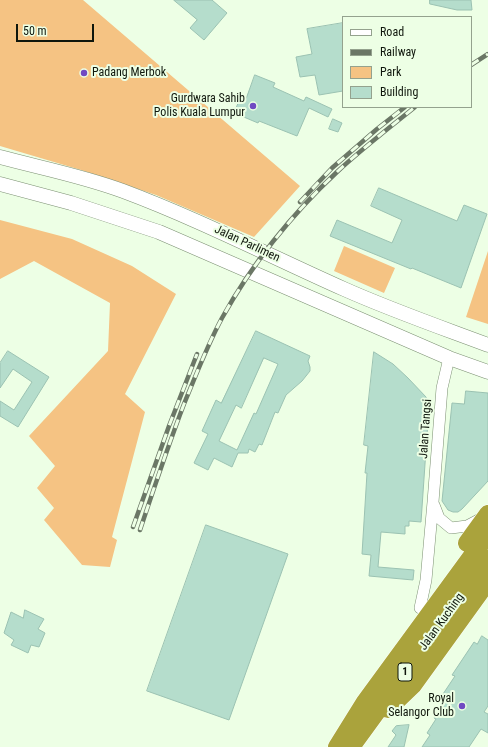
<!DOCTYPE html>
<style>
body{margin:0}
#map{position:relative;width:488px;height:747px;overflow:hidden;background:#edffe5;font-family:"Roboto Condensed",sans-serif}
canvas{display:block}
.legend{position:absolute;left:342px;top:16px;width:130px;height:92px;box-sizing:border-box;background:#edffe5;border:1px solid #94a28e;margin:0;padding:5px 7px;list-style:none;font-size:12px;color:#0f160c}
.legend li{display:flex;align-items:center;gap:8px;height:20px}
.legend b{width:20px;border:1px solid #94a28e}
.scale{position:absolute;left:16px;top:24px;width:78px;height:18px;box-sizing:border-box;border:2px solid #0f160c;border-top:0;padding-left:5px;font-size:12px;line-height:14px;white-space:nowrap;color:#0f160c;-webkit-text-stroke:3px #edffe5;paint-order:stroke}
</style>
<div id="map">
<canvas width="488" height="747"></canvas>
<ul class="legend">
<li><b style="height:5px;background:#fff"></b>Road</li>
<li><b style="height:5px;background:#6b7766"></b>Railway</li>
<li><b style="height:11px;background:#f5c383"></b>Park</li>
<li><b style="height:11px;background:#b5ddcc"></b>Building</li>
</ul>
<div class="scale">50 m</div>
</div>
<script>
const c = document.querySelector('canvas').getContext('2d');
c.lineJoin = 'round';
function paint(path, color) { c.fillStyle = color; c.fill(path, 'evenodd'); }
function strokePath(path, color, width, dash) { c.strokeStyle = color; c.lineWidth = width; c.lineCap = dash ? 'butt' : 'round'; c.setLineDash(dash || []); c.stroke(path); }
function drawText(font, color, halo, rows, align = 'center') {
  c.font = font + ' "Roboto Condensed",sans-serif'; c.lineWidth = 4; c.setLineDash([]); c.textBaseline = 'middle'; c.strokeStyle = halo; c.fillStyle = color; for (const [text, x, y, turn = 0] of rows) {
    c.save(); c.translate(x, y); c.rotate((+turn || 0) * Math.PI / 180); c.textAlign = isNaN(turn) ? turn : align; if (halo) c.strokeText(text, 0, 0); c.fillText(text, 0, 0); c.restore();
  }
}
const green = new Path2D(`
 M 0,0 L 83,0 L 300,186 L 254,237 L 156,195 L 81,170 L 0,146 Z
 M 0,220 L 72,239 L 132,266 L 176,294 L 125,394 L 145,412 L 112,537 L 117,540 L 110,567 L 82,565 L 44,520 L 54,508 L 37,488 L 55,466 L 29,436 L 108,351 L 110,303 L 34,261 L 0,279 Z
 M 344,246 L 395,268 L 384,293 L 334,271 Z
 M 488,251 L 488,324 L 466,317 Z`);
const building = new Path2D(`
 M 174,0 L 212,0 L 227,13 L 204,40 L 190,28 L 197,20 Z
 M 430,0 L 471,0 L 472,10 L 457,10 L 430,4 Z
 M 343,23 L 343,91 L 319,95 L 315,75 L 300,77 L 296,57 L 312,54 L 307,29 Z
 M 255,75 L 275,83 L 273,87 L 304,101 L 306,97 L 332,109 L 328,117 L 309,108 L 297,136 L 259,121 L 258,123 L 239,115 L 241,110 L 236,108 L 241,96 L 246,98 Z
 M 333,119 L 342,123 L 338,132 L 329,129 Z
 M 379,188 L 457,221 L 464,205 L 487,214 L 461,288 L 412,268 L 411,269 L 330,236 L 337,220 L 392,243 L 402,220 L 371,206 Z
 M 256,331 L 310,356 L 308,361 L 310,367 L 310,371 L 302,381 L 286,395 L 278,413 L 275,412 L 262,445 L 259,444 L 255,452 L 249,449 L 248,453 L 238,453 L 232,467 L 214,458 L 208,470 L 194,463 L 208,434 L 202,431 L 216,400 L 221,403 ZM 264,358 L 278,364 L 256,414 L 254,413 L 237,450 L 219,441 L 236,405 L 241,408 Z
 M 8,351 L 49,377 L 18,427 L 0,416 L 0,401 L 14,410 L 32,382 L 13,369 L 0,388 L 0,363 Z
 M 374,352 L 393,364 L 408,378 L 426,397 L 429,406 L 421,522 L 409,521 L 409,526 L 405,526 L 405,534 L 381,532 L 378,567 L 414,570 L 413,580 L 369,576 L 371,555 L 362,554 L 367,473 L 365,473 L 368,446 L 364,445 Z
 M 466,391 L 488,393 L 488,481 L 462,509 L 458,512 L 453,512 L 448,510 L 442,501 L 452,403 L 464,404 Z
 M 206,525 L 288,554 L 229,720 L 147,691 Z
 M 25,610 L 44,619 L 38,629 L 45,633 L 39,647 L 31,645 L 28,653 L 11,645 L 14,640 L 4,633 L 11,612 L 23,618 Z
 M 482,636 L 488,640 L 488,706 L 484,712 L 488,714 L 488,733 L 481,729 L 469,747 L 422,747 L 430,735 L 427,733 L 436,719 L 434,718 L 448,697 L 443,694 L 455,676 L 452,675 L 474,642 L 477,644 Z
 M 409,725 L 404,747 L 388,747 L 396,735 L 392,731 L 396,726 Z`);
const minor = new Path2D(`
 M 434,505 L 439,518 L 451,528 L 467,526 L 482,518
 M 420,608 L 426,580 L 433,502 L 442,388 L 449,358`);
const tertiary = new Path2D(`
 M 0,157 C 41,168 83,176 123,191 C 198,219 270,256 344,289 C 391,310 440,327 488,345
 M 0,184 L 71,203 L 159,232 L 449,358 L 488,372`);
const trunk = new Path2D(`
 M 467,543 L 488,514
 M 388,709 L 413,685 L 488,581
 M 337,747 L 365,702 L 488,534
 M 351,747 L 488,559`);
const rail = new Path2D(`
 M 471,65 L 488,54
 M 300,202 L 332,168 L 377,129 L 405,107
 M 133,527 L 169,426 L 197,354
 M 140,530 C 154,488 168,446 184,404 C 196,375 207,346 222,318 C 252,264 293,213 338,171 C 363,148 389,128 415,107`);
const markers = [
 [84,73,4,"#7049c2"],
 [253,106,4,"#7049c2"],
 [462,706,4,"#7049c2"]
];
const shields = [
 [405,672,14]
];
const shieldNames = [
 ["1",405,672]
];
const poiNames = [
 ["Padang Merbok",92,73,"left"],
 ["Gurdwara Sahib",245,99],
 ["Polis Kuala Lumpur",245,113],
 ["Royal",454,699],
 ["Selangor Club",454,713]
];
const streetNames = [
 ["Jalan Parlimen",247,244,25],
 ["Jalan Tangsi",426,429,-86],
 ["Jalan Kuching",442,622,-54]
];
paint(green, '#f5c383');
paint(building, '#b5ddcc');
strokePath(building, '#9bc2b2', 1);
strokePath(minor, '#7b8f72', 12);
strokePath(tertiary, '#7b8f72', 15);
strokePath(trunk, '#fff', 19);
strokePath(minor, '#fff', 11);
strokePath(tertiary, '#fff', 14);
strokePath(trunk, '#aaa33c', 18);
strokePath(rail, '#6b7766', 4.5);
strokePath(rail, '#edffe5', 3, [9]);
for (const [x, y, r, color] of markers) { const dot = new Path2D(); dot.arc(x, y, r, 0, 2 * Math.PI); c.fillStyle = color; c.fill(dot); strokePath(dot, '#edffe5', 1.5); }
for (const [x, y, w] of shields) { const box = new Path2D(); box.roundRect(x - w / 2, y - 9, w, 18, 3); c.fillStyle = '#edffe5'; c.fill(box); strokePath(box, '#0f160c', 1); }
drawText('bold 11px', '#0f160c', null, shieldNames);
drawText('12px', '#0f160c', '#edffe5', poiNames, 'right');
drawText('12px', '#0f160c', '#edffe5', streetNames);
</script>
